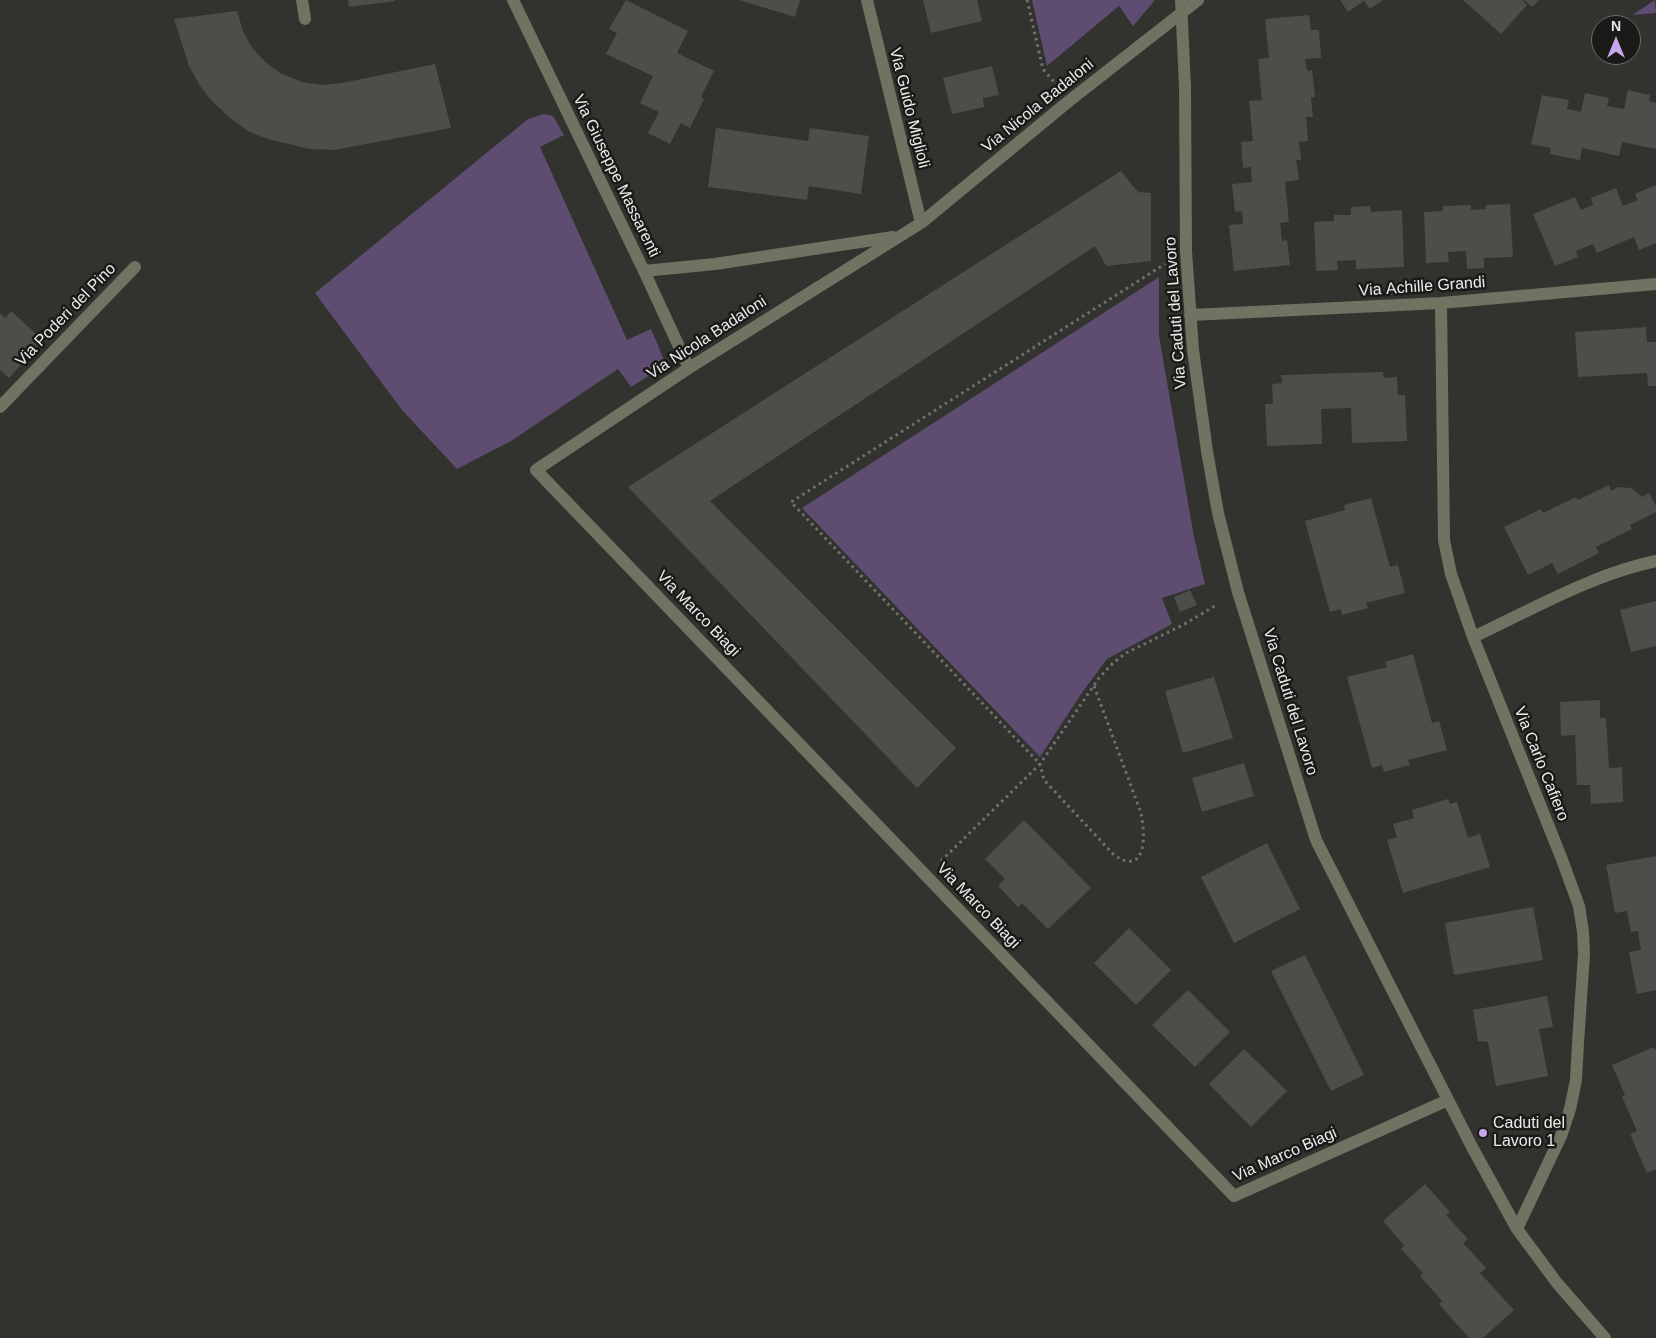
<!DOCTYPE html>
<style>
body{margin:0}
#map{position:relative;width:1656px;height:1338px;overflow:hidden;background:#32322f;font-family:Arial,sans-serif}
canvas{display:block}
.north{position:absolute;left:1591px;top:15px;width:50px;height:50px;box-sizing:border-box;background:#1a1a18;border:1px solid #6e6e6c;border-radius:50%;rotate:0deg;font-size:14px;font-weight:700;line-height:20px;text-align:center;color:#ebece9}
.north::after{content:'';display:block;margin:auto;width:18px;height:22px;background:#c9a5ee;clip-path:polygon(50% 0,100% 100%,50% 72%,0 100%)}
</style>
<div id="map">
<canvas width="1656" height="1338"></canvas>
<div class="north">N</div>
</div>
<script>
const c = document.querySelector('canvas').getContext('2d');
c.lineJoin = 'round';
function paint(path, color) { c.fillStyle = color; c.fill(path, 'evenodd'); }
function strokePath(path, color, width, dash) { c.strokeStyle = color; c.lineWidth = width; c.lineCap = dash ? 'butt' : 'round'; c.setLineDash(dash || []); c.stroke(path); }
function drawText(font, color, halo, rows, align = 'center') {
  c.font = font + ' Arial,sans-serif'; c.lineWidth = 5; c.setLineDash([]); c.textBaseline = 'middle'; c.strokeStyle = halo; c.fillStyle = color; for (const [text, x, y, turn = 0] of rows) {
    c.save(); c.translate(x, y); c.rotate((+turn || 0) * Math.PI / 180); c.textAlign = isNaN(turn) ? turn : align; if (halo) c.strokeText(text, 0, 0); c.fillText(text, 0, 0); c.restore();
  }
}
const green = new Path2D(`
 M 1032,0 L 1155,0 L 1133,26 L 1119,6 L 1047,66 Z
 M 1655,0 L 1656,13 L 1632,15 Z
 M 544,114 L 553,116 L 564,135 L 540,147 L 627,340 L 651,329 L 665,362 L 658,370 L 631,387 L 618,369 L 511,441 L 457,469 L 402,410 L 315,293 L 528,119 Z
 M 1159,277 L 1159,336 L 1194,537 L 1205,584 L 1162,598 L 1172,624 L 1107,659 L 1081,694 L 1040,757 L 802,508 Z`);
const building = new Path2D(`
 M 348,0 L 395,0 L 395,1 L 349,7 Z
 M 626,0 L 688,31 L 677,53 L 714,71 L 701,97 L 704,99 L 690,128 L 681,123 L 670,144 L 648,133 L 659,112 L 640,103 L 653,76 L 606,54 L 617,33 L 609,29 Z
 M 739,0 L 800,0 L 795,17 Z
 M 923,0 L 977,0 L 982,21 L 931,33 Z
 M 1340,0 L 1383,0 L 1370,9 L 1364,1 L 1348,12 Z
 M 1463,0 L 1524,0 L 1523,1 L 1527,5 L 1501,34 Z
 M 1524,0 L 1539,0 L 1532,7 Z
 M 237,11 L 243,31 L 251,46 L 265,62 L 282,74 L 302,82 L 322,85 L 342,83 L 435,64 L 451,128 L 334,150 L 310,149 L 268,139 L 248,131 L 230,118 L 211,100 L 200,86 L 189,66 L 174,19 Z
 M 1309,15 L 1311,30 L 1319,30 L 1321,58 L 1305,59 L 1307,71 L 1312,70 L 1315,97 L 1311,98 L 1313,117 L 1306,117 L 1308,141 L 1299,142 L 1301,160 L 1296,160 L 1299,180 L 1285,182 L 1289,222 L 1280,223 L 1282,241 L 1287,240 L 1290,265 L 1234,271 L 1229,225 L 1243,224 L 1242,211 L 1235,212 L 1232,184 L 1252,182 L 1251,167 L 1243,168 L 1241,142 L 1253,141 L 1249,101 L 1262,100 L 1258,59 L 1269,58 L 1265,19 Z
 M 992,66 L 999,95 L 983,98 L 984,107 L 952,114 L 943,78 Z
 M 1628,90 L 1650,95 L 1649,101 L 1656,103 L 1656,149 L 1622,142 L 1619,156 L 1582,148 L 1580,160 L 1550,154 L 1551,148 L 1531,144 L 1542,95 L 1569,100 L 1567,109 L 1581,112 L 1585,93 L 1609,98 L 1607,106 L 1624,109 Z
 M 716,128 L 808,141 L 810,128 L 869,136 L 861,194 L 809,186 L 807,200 L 708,187 Z
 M 1121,171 L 1138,192 L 1151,193 L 1151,261 L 1106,266 L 1095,246 L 710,501 L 956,748 L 917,788 L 628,487 Z
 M 1656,185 L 1656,243 L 1639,250 L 1634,237 L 1597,253 L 1593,244 L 1576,251 L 1578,257 L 1555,266 L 1533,214 L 1575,197 L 1581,210 L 1593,205 L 1591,198 L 1616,188 L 1623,206 L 1638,200 L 1635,194 Z
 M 1510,204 L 1513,257 L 1484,258 L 1484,268 L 1467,269 L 1466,251 L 1448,252 L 1449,262 L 1426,263 L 1424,212 L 1443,211 L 1443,206 L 1471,205 L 1471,210 L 1486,209 L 1486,205 Z
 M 1370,206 L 1371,212 L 1402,210 L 1404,267 L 1356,269 L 1356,260 L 1337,261 L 1338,270 L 1316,271 L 1314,222 L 1334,221 L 1334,215 L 1351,215 L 1351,207 Z
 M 11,311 L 43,340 L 9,378 L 0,370 L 0,313 L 5,318 Z
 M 1646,327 L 1647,342 L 1656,342 L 1656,386 L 1648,386 L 1647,373 L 1578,377 L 1575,332 Z
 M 1383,372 L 1384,378 L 1397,377 L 1398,395 L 1405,395 L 1407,441 L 1352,443 L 1351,408 L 1321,409 L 1322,444 L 1267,446 L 1265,404 L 1273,404 L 1272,384 L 1282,383 L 1281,375 Z
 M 1609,485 L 1611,491 L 1618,487 L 1631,488 L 1642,497 L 1649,493 L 1656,506 L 1656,512 L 1630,525 L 1632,529 L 1596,547 L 1599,553 L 1558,574 L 1552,563 L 1528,575 L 1504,527 L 1541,509 L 1543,513 L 1576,497 L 1578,500 Z
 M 1371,498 L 1390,567 L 1398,565 L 1405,593 L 1366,603 L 1368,608 L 1342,615 L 1341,609 L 1330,612 L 1305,521 L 1345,510 L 1344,505 Z
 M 1190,590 L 1197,605 L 1180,612 L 1174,597 Z
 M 1656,601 L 1656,646 L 1631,652 L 1620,610 Z
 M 1413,654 L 1432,723 L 1439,721 L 1447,750 L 1408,760 L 1410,765 L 1384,772 L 1382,765 L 1372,768 L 1347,677 L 1387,667 L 1385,662 Z
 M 1214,677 L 1233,738 L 1183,753 L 1165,691 Z
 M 1600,700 L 1600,718 L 1606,718 L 1609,768 L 1622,767 L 1623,802 L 1591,804 L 1590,785 L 1577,785 L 1575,735 L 1561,736 L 1560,702 Z
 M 1244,763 L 1254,796 L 1202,812 L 1192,778 Z
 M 1448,799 L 1450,804 L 1457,802 L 1468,838 L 1480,834 L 1490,867 L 1403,893 L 1387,840 L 1397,837 L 1393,824 L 1414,818 L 1412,810 Z
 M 1024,820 L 1091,888 L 1048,929 L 1022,903 L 1018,907 L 998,886 L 1005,879 L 985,859 Z
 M 1267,843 L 1300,909 L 1234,943 L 1201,877 Z
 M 1656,856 L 1656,990 L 1637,994 L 1629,952 L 1641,950 L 1638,931 L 1631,932 L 1627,911 L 1615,913 L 1606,865 Z
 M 1533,907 L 1543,960 L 1454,975 L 1445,923 Z
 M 1129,928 L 1171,970 L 1136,1005 L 1094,963 Z
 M 1305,955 L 1364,1075 L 1331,1091 L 1271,971 Z
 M 1188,990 L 1230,1032 L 1195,1067 L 1152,1025 Z
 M 1547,996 L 1553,1027 L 1539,1029 L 1548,1076 L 1496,1086 L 1488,1042 L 1478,1041 L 1473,1010 Z
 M 1654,1047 L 1656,1051 L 1656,1169 L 1647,1173 L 1630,1134 L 1637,1131 L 1622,1097 L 1625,1095 L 1612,1065 Z
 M 1244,1049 L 1287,1091 L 1251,1127 L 1209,1084 Z
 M 1425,1184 L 1450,1212 L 1446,1215 L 1468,1239 L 1463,1243 L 1486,1268 L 1480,1273 L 1514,1310 L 1483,1338 L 1469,1338 L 1439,1304 L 1442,1301 L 1420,1276 L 1423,1273 L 1401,1249 L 1404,1245 L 1383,1221 Z`);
const path = new Path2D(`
 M 1027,0 L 1043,69 L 1055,83
 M 1094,686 L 1141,813 C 1145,832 1148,878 1114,855 L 1044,780 L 1040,764 L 1099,678 L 1112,664 L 1126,653 L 1183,625 L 1218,604
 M 941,861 L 1040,764 L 791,502 L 1165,264`);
const minor = new Path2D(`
 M 302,0 L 305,19
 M 513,0 L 644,271 L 689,368
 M 867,0 L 921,223
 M 1181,0 L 1185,87 L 1186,251 L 1193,350 L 1207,451 L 1218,513 L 1238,592 L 1316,840 L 1472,1147 L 1517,1229 L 1557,1283 L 1605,1338
 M 1198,0 L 1069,101 L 921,223 L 689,368 L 536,470 L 1234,1196 L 1448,1100
 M 644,271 L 715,264 L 893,237
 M 1441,303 L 1444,540 L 1451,574 L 1473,637 L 1561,857 L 1579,906 L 1583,932 L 1584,954 L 1578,1043 L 1576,1080 L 1570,1109 L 1561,1136 L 1517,1229
 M 1190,315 L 1441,303 L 1656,284
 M 0,407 L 135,267
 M 1473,637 C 1531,610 1593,574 1656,561`);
const markers = [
 [1483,1133,5,"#c9a5ee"]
];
const streetNames = [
 ["Via Nicola Badaloni",1038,106,-39],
 ["Via Guido Miglioli",909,108,76],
 ["Via Giuseppe Massarenti",616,176,64],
 ["Via Achille Grandi",1422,287,-4],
 ["Via Caduti del Lavoro",1176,313,-94],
 ["Via Poderi del Pino",66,315,-46],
 ["Via Nicola Badaloni",707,338,-33],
 ["Via Marco Biagi",698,614,46],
 ["Via Caduti del Lavoro",1290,702,73],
 ["Via Carlo Cafiero",1541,764,68],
 ["Via Marco Biagi",978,906,46],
 ["Via Marco Biagi",1285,1155,-24]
];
const poiNames = [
 ["Caduti del",1493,1124],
 ["Lavoro 1",1493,1142]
];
paint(green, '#5e4d70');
paint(building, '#4d4e4a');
strokePath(path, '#72726f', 3, [2.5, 4]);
strokePath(minor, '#707361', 12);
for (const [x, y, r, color] of markers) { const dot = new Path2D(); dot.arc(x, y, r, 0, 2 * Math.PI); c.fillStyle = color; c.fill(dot); strokePath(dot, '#1a1a18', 2); }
drawText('16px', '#ebece9', '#1a1a18', streetNames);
drawText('16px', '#ebece9', '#1a1a18', poiNames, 'left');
</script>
